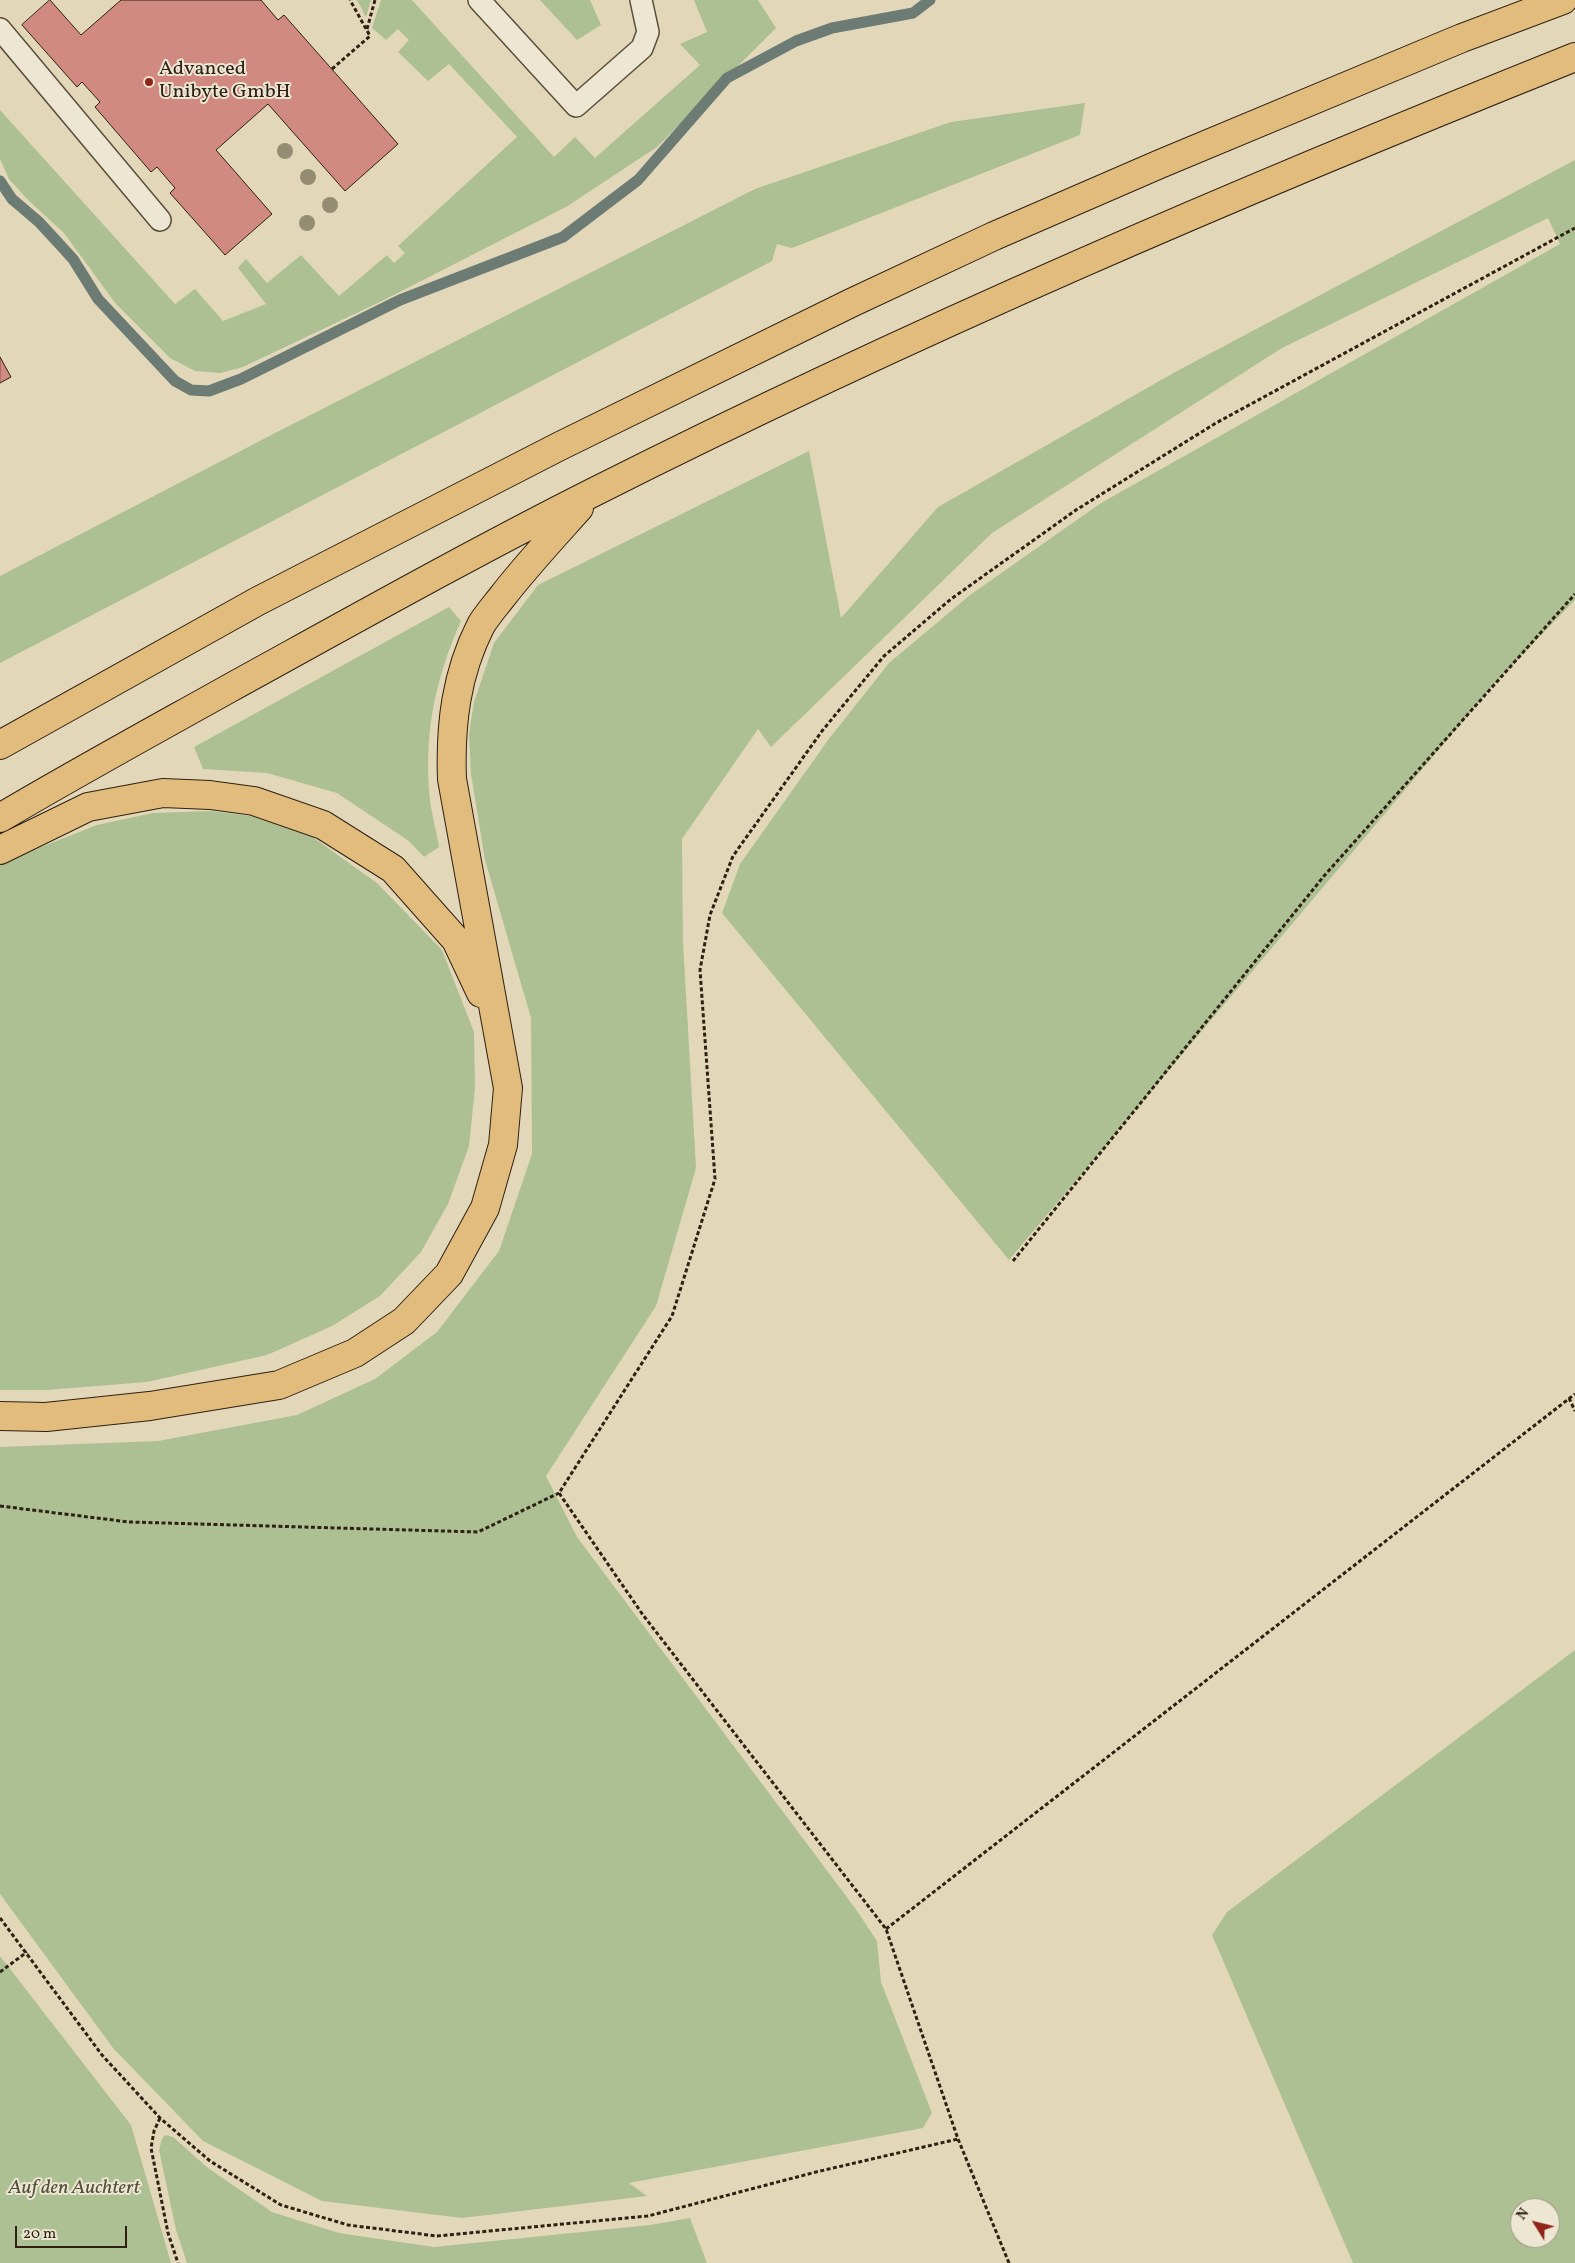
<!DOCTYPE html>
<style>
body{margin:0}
#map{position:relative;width:1575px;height:2263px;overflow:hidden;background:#e2d8b9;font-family:Vollkorn,serif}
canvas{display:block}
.north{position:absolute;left:1510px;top:2198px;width:50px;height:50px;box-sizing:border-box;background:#ece6d2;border:1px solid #a09785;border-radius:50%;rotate:306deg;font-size:14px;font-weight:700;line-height:20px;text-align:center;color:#2e2012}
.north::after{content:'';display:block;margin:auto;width:18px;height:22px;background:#8f2418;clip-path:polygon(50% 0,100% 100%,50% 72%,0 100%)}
.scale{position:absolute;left:15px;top:2226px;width:112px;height:22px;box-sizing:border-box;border:2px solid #2e2012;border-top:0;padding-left:6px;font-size:15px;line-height:18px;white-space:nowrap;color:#2e2012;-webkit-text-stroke:4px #ece6d2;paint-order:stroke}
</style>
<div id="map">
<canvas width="1575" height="2263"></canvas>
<div class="north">N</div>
<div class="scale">20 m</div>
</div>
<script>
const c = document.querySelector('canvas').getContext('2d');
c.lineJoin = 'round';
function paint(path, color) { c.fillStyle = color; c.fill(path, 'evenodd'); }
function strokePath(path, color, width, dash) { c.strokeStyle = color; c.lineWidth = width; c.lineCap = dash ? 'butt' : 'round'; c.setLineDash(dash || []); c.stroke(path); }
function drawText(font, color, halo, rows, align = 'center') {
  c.font = font + ' Vollkorn,serif'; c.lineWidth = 4; c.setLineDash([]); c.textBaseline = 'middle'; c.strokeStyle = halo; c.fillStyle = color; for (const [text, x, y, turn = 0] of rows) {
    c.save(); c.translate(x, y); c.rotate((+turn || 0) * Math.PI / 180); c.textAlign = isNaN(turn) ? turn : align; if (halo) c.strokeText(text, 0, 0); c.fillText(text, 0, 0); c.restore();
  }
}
const green = new Path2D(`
 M 357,0 L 371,0 L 366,17 Z
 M 381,0 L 412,0 L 554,157 L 575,137 L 595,158 L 700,65 L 680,44 L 707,32 L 694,0 L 758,0 L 776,28 L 657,147 L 566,207 L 384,300 L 243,367 L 220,373 L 195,371 L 170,358 L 116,304 L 64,233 L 28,200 L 9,179 L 0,159 L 0,110 L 175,304 L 195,289 L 223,321 L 266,304 L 238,268 L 246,259 L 267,283 L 301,255 L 339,296 L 387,255 L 394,263 L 405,253 L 398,246 L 517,137 L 449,64 L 428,81 L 398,52 L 409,40 L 398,29 L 386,40 L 372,28 Z
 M 540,0 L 590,0 L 601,25 L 577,40 Z
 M 1085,103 L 1080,135 L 792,248 L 777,244 L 772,261 L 0,663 L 0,576 L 279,431 L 755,189 L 951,122 Z
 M 1575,160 L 1575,600 L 1495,683 L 1009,1260 L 722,913 L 740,864 L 828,740 L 889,663 L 970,595 L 1101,503 L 1560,244 L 1548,218 L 1282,348 L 992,533 L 771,747 L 758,729 L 682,839 L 683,942 L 696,1168 L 656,1306 L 546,1476 L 577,1537 L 855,1908 L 877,1941 L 881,1982 L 932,2113 L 923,2128 L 629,2183 L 647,2196 L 462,2218 L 322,2201 L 203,2141 L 113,2048 L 0,1894 L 0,1447 L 158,1441 L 297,1415 L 375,1379 L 437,1332 L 499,1251 L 532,1154 L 531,1018 L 485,860 L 471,774 L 469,734 L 474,702 L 494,643 L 538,585 L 809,451 L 841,618 L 938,507 L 1177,371 Z
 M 449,607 L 461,621 C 436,678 425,727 429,790 C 430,809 436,828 439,847 L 424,857 L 409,841 L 337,793 L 267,773 L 203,769 L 194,747 Z
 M 211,811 L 251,816 L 314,838 L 377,883 L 442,950 L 474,1032 L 475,1088 L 469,1146 L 448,1204 L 421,1252 L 380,1296 L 332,1326 L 267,1355 L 147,1382 L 47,1390 L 0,1390 L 0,863 L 97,825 L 153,813 Z
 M 1575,1650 L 1575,2263 L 1353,2263 L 1212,1935 L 1227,1912 ZM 1520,2208 L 1550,2208 L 1550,2238 L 1520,2238 Z
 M 0,1956 L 131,2125 L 171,2263 L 0,2263 Z
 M 165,2135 L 173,2137 L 208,2168 L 272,2212 L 339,2233 L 434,2247 L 650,2225 L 690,2218 L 707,2263 L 187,2263 L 176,2230 L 159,2150 L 162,2139 Z`);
const stream = new Path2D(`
 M 0,181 L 12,199 L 39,222 L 73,259 L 98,299 L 175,381 L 191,390 L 209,391 L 241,379 L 400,300 L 563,237 L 638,180 L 727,78 L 796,41 L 832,28 L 913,13 L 930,0`);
const building = new Path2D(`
 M 50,0 L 81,35 L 121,0 L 261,0 L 278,20 L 284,15 L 398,144 L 345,191 L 268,104 L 216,150 L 272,214 L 225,255 L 170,193 L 175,188 L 157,167 L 151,172 L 95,107 L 100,102 L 82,82 L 77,87 L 22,25 Z
 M 0,357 L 11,377 L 0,383 Z`);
const path = new Path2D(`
 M 367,29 L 375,0
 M 332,69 L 370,36 L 350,0
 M 1013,1261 L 1324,876 L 1575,594
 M 1569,1398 L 1575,1411
 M 0,1506 L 129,1522 L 478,1532 L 559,1493
 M 0,1918 L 102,2055 L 160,2118 L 210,2161 L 281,2205 L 348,2225 L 437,2236 L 648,2216 L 816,2172 L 958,2139
 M 886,1929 L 1575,1394
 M 0,1972 L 27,1952
 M 160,2118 L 154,2131 L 151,2148 L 168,2233 L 178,2263
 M 1009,2263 L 958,2139 L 886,1929 L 643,1615 L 559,1493 L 672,1316 L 715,1179 L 700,970 L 710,915 L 733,856 L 822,731 L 884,656 L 951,599 L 1076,510 L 1216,423 L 1575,228`);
const lane = new Path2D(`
 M 479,0 L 576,106 L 642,48 L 648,32 L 641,0
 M 0,29 L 160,220`);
const primary = new Path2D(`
 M 0,745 L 258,601 L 560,446 L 851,303 L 994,236 L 1160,164 L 1462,38 L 1563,0
 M 0,818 C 76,773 153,731 230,688 C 350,622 471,554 594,492 C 913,331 1243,190 1575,57
 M 0,850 L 88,807 L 163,793 L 210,795 L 254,801 L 323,825 L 393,869 L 456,940 L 481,993
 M 0,1416 L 46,1417 L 150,1406 L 279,1385 L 355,1353 L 404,1321 L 449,1274 L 485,1208 L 503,1145 L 508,1088 L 452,779 C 450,725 456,674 481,625 C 487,615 495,606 502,597 C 526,566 553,537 579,508`);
const trees = [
 [285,151],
 [308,177],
 [330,205],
 [307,223]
];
const markers = [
 [149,82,5,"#8f2418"]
];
const poiNames = [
 ["Advanced",159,70],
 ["Unibyte GmbH",159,93]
];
const parkNames = [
 ["Auf den Auchtert",74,2189]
];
paint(green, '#adc094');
strokePath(stream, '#6c7b74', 11);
paint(building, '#d18a81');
strokePath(building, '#2e2012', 1);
strokePath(lane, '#5b4e3c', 24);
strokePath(primary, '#2e2012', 30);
strokePath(path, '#2e2012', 3, [4, 2.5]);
strokePath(lane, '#ece6d2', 21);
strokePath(primary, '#e1bc7c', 28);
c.fillStyle = '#948d73';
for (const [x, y] of trees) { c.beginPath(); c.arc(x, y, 8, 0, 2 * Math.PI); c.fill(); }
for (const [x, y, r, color] of markers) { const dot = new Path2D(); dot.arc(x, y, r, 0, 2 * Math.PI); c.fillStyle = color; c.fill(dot); strokePath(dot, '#ece6d2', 2); }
drawText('20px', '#2e2012', '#ece6d2', poiNames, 'left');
drawText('italic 20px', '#545039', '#ece6d2', parkNames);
</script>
